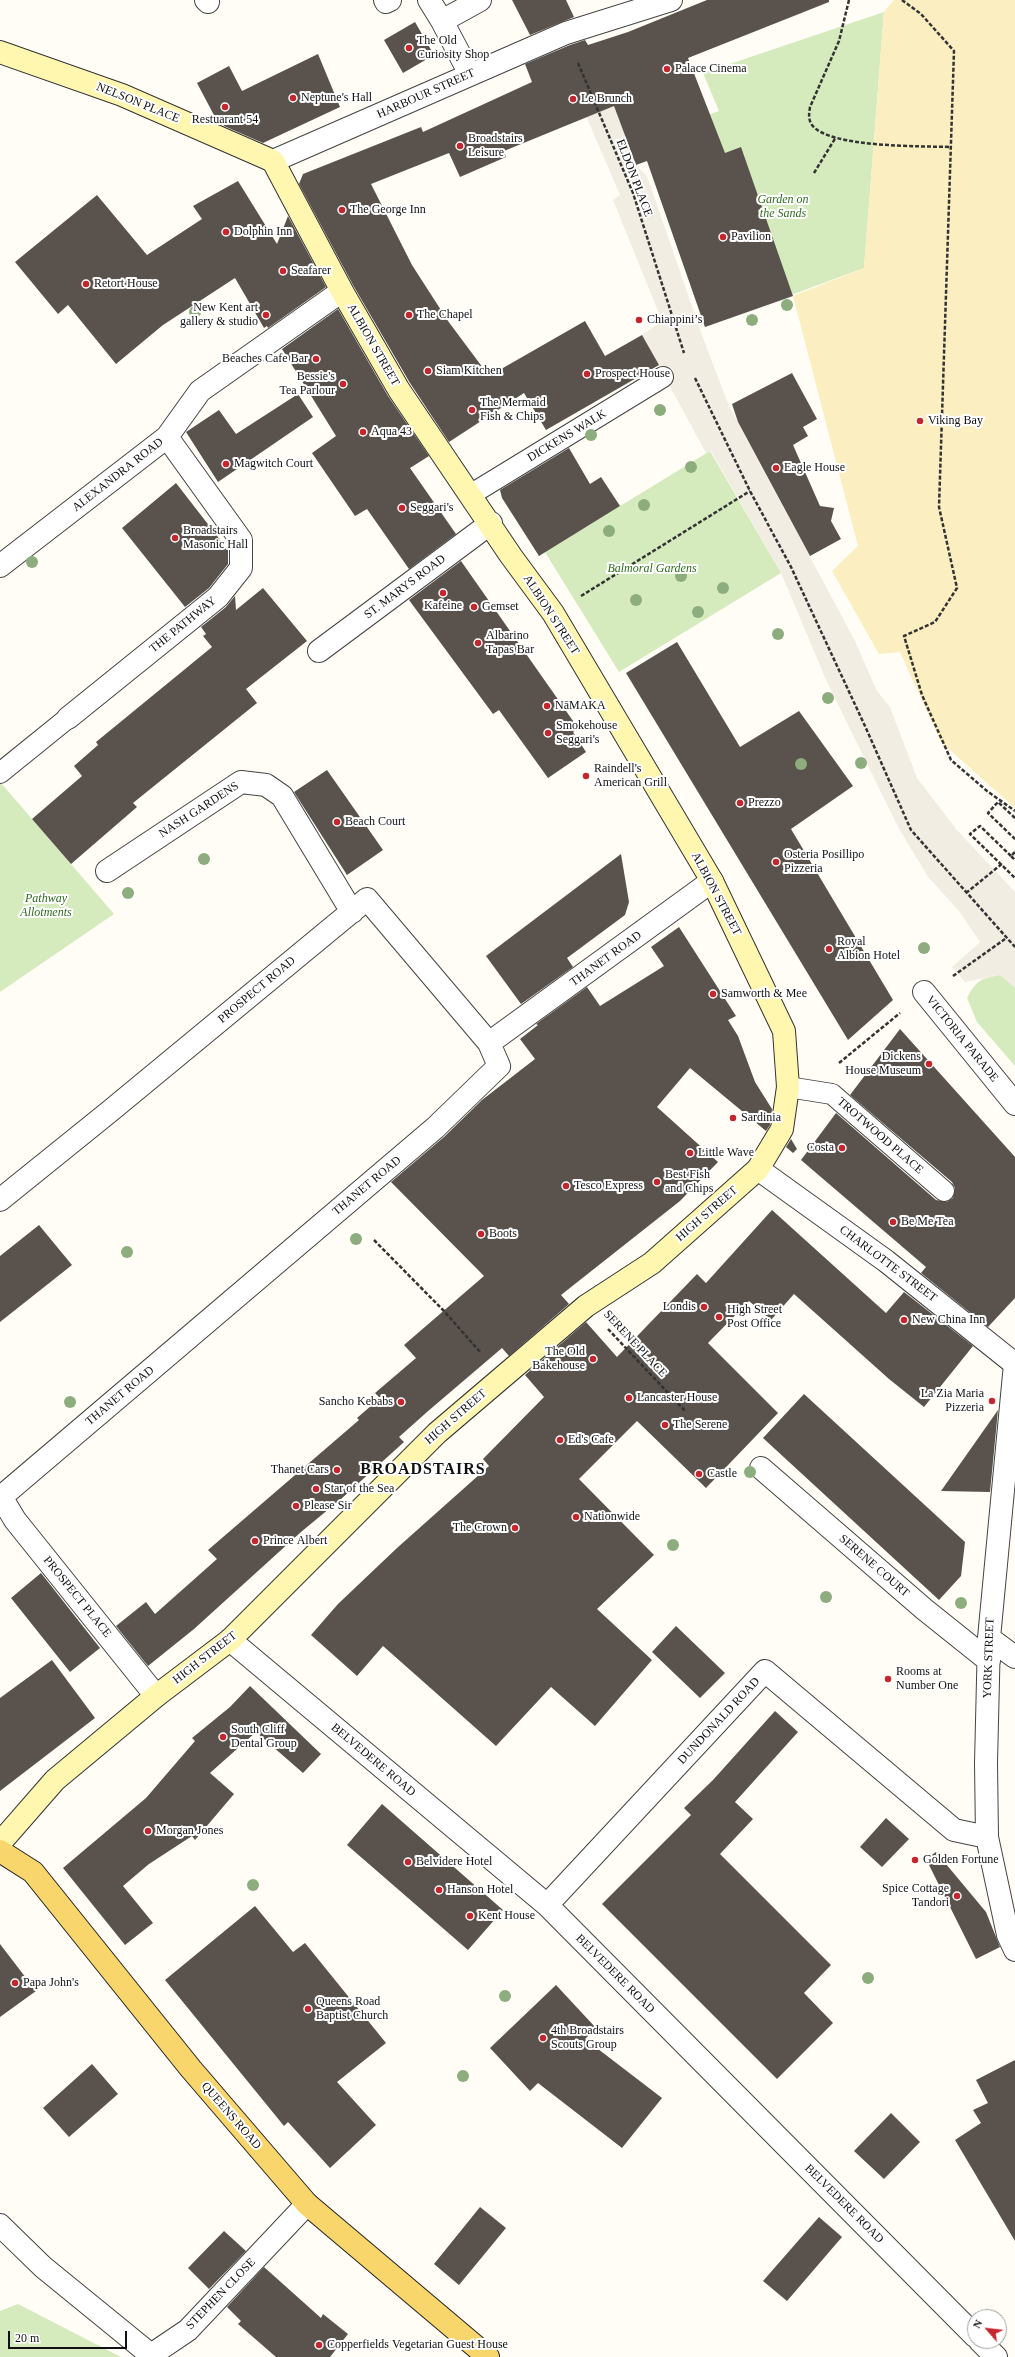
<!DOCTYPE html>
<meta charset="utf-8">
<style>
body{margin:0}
#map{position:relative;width:1015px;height:2357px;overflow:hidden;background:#fffdf5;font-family:Georgia,serif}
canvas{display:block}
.north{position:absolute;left:967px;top:2309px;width:40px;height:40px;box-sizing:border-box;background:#fff;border:1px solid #a0a0a0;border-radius:50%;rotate:298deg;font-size:11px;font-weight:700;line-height:16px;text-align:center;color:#111}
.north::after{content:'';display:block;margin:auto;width:14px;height:18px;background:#c4262e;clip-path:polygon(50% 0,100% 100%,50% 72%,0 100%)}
.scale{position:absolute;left:8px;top:2331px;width:119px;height:18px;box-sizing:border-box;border:2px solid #111;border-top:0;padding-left:5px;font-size:12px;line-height:14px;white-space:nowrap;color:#111;-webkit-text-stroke:3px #fff;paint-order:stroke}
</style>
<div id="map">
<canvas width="1015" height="2357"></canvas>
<div class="north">N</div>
<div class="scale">20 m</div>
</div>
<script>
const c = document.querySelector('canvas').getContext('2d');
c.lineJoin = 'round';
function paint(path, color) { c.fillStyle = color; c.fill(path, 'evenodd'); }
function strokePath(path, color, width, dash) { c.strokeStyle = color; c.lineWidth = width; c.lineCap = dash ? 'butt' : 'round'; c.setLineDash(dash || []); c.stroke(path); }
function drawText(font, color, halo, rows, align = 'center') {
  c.font = font + ' Georgia,serif'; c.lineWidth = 4; c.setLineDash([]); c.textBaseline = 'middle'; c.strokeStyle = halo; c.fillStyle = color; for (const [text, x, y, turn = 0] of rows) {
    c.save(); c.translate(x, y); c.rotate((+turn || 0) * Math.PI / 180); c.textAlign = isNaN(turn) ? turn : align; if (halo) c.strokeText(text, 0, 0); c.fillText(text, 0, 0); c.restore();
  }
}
const green = new Path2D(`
 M 884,12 L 864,268 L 705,327 L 653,178 L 705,116 L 719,111 L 703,73 Z
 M 710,451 L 781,573 L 619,672 L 545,552 Z
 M 1,783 L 114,914 L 0,992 L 0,784 Z
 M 1000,975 L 1015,975 L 1015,1066 L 977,1022 L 967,998 C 976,981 981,978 1000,975 Z
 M 18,2304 L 121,2357 L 0,2357 L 0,2311 Z`);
const sand = new Path2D(`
 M 894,0 L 1015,0 L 1015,808 L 941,742 L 900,652 L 879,654 L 832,571 L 858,546 L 793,296 L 864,268 L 884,12 Z`);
const plaza = new Path2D(`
 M 591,44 L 636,165 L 647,176 L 703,338 L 729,406 L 854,639 L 877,691 L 890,707 L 917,778 L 957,830 L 1015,892 L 1015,988 L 1000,975 L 965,982 L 952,967 L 980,942 L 959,911 L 928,877 L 898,827 L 827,682 L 781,573 L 711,451 L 706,453 L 642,335 L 662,321 L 613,200 L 620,195 L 561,58 Z`);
const building = new Path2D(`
 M 512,0 L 566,0 L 574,17 L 530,35 Z
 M 707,0 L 829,0 L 829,2 L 688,58 L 725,153 L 741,147 L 793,296 L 705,327 L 647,161 L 636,165 L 614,106 L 504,151 L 506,157 L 460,177 L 449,153 L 371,184 L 412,265 L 448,321 L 489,376 L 585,321 L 605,356 L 642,335 L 659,365 L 546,430 L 524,393 L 449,442 L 410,383 L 353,285 L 299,184 L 303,174 L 421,127 L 423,132 L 532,82 L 525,64 L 570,45 L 585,40 L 588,45 L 628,32 Z
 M 415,22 L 434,55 L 403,73 L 384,40 Z
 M 318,54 L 340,107 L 263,143 L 224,126 L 219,117 L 216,119 L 197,83 L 229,66 L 242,91 Z
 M 238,181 L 277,244 L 288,216 L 326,287 L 268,328 L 267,326 L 264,328 L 235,278 L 163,325 L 116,364 L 68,305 L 58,314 L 15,262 L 97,195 L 147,255 L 202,219 L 193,206 Z
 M 338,309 L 388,396 L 429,456 L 410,468 L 456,534 L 409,569 L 367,509 L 355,516 L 312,453 L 336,436 L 282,349 Z
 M 792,373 L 817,419 L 803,427 L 808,436 L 793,445 L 820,506 L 834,508 L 831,521 L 841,539 L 810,556 L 738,422 L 732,404 Z
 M 298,394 L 313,417 L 218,482 L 186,432 L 219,410 L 236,434 Z
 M 569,448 L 590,484 L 601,477 L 620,506 L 539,556 L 502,498 L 500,490 Z
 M 176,483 L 228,550 L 228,564 L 209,588 L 185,607 L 122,528 Z
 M 461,561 L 578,728 L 573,732 L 586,752 L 548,778 L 499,710 L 493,714 L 409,600 Z
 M 263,588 L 307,641 L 246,689 L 257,703 L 133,803 L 137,807 L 71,864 L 32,819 L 82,776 L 74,766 L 98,745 L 96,742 L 212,647 L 203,636 L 206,634 L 201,627 L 226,607 L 235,596 L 236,610 Z
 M 677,642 L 740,747 L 799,711 L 853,786 L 791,829 L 893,1000 L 848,1040 L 626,673 Z
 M 327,770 L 383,850 L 347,875 L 294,792 Z
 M 621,854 L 629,902 L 625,915 L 567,958 L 573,967 L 521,1004 L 486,956 Z
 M 679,927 L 736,1016 L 728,1020 L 738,1036 L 755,1082 L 772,1109 L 770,1125 L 766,1131 L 690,1068 L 657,1107 L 718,1162 L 680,1201 L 561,1295 L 569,1304 L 509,1356 L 502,1348 L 427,1412 L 399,1437 L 404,1442 L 341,1499 L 301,1532 L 194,1629 L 148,1666 L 116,1626 L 146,1602 L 155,1614 L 217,1559 L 208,1550 L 359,1420 L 357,1418 L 380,1398 L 375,1393 L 416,1358 L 404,1345 L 484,1276 L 391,1182 L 444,1137 L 482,1100 L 535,1059 L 520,1039 L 538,1025 L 536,1024 L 587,987 L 600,1006 L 664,966 L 651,947 Z
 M 900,1029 L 1015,1157 L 1015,1298 L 988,1327 L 921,1273 L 926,1267 L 801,1160 L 836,1113 L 936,1200 L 947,1202 L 953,1198 L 955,1188 L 952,1182 L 850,1095 Z
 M 791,1139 L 797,1149 L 793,1153 L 786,1147 Z
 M 772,1210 L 886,1313 L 904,1292 L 973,1346 L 924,1407 L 889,1379 L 794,1294 L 771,1320 L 749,1301 L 708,1343 L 778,1413 L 706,1488 L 637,1421 L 579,1479 L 654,1555 L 597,1609 L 652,1660 L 595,1726 L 551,1687 L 496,1746 L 383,1646 L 357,1676 L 311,1635 L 338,1604 L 397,1548 L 489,1466 L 483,1459 L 544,1397 L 525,1375 L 586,1322 L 617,1357 L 697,1274 L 706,1283 Z
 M 39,1225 L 72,1265 L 0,1322 L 0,1256 Z
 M 804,1394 L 965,1542 L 961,1576 L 939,1600 L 763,1438 Z
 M 998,1410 L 990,1492 L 941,1491 Z
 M 41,1573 L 100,1648 L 70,1672 L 11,1598 Z
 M 676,1626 L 725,1673 L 700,1698 L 652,1652 Z
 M 52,1660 L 95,1718 L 0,1791 L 0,1698 Z
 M 250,1686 L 321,1754 L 303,1773 L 256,1732 L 210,1773 L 234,1794 L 195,1840 L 192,1836 L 149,1864 L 123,1886 L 153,1923 L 125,1945 L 63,1868 L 146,1798 L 195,1741 L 192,1738 L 230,1707 Z
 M 775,1711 L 798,1732 L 735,1802 L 753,1819 L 720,1854 L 831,1965 L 804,1993 L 833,2023 L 777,2079 L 602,1904 L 691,1815 L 684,1808 L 713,1780 Z
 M 382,1804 L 503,1910 L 468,1950 L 347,1845 Z
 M 886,1818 L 909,1839 L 882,1867 L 860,1847 Z
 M 936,1852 L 986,1912 L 1000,1947 L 976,1959 L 926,1859 Z
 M 255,1906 L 293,1952 L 305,1943 L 386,2043 L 337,2082 L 376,2125 L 330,2168 L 288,2122 L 284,2126 L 165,1980 Z
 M 0,1944 L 36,1991 L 0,2017 Z
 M 556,1985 L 596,2028 L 585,2039 L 662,2098 L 622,2148 L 538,2083 L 530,2091 L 490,2048 Z
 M 1015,2060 L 1015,2241 L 955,2140 L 981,2123 L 973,2110 L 988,2103 L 976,2080 Z
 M 92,2064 L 118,2094 L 69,2137 L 43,2108 Z
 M 891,2113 L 920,2142 L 884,2179 L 854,2151 Z
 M 480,2207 L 506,2228 L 459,2285 L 434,2264 Z
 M 819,2217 L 842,2237 L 787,2301 L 763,2281 Z
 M 224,2231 L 246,2251 L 209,2289 L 188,2268 Z
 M 264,2267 L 321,2318 L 323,2314 L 348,2334 L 330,2357 L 276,2357 L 238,2324 L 241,2321 L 227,2307 Z`);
const path = new Path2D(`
 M 849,0 L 839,41 L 810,107 C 809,114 808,119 812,125 C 829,148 923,146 951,147
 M 902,0 L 921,14 L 954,51 L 939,507 L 957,588 L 935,622 L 904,636 L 922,695 L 951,760 L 987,791 L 1015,811
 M 578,63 L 633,193 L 684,353
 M 814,173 L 836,137
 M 695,378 L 750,491 L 791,567 L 865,726 L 911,830 L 1015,947
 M 581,596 L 750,491
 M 1015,818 L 998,802 L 988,813 L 1015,839
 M 1015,852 L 1011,856 L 1015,860
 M 1011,856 L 980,826 L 970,834 L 1015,878
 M 966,893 L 1003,863
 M 953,976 L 1005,939
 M 839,1063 L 900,1013
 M 374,1240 L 444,1311 L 481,1353
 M 608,1329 L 686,1412`);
const service = new Path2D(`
 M 470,495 L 663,377
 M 0,773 L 68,718
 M 788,1087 L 832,1094 L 944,1191`);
const pedestrian = new Path2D(`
 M 319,651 L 491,523`);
const minor = new Path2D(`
 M 206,0 L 208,2
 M 385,0 L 386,2 L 390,0
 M 429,0 L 442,21
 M 470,74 L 442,21 L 480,0
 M 273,161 L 566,33 L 671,0
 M 0,566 L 167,437 L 200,391 L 342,291
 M 68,718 L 218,597 L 241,568 L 241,540 L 167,437
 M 107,871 L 241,782 L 266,785 L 282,796 L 352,912
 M 924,992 L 1015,1104
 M 758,1169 L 886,1261 L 1015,1364
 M 0,1200 L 109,1112 L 367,899 L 489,1043
 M 1015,1364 L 989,1638 L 986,1763 L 987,1837 L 1008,1935 L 1015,1950
 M 761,1468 L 924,1609 L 989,1661
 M 0,1495 L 15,1520 L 156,1696
 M 1,1497 L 435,1128 L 499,1066 L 489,1043 L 712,881
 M 989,1638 L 1015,1657
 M 230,1640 L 547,1905 L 975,2336
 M 547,1905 L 765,1671 L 954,1830 L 987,1837
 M 0,2225 L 43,2267 L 151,2355 L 188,2330 L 307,2204
 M 980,2341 L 996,2357`);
const secondary = new Path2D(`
 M 0,52 L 122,95 L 273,161 L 342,291 L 399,390 L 511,556 L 553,613 L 712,881 L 784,1031 L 788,1087 L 782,1129 L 758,1169 L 652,1263 L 586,1306 L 437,1433 L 230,1640 L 156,1696 L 55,1780 L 0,1843`);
const primary = new Path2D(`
 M 0,1851 L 33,1872 L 191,2069 L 307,2204 L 488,2357`);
const trees = [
 [787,305],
 [195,312],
 [752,320],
 [660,410],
 [591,435],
 [691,467],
 [644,505],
 [609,531],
 [32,562],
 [681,576],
 [723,588],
 [636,600],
 [698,612],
 [778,634],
 [828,698],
 [861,763],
 [801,764],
 [204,859],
 [128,893],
 [924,948],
 [356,1239],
 [127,1252],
 [70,1402],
 [750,1472],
 [673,1545],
 [826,1597],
 [961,1603],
 [253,1885],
 [868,1978],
 [505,1996],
 [463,2076]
];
const markers = [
 [409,48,4,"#c4262e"],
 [667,69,4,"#c4262e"],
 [293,98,4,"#c4262e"],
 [573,99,4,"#c4262e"],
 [225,107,4,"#c4262e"],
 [460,146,4,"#c4262e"],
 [342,210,4,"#c4262e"],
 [226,232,4,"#c4262e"],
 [723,237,4,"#c4262e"],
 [283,271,4,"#c4262e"],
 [86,284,4,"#c4262e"],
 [266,315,4,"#c4262e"],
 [409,315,4,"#c4262e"],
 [639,320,4,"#c4262e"],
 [316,359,4,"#c4262e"],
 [428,371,4,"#c4262e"],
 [587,374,4,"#c4262e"],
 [343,384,4,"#c4262e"],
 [472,410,4,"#c4262e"],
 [920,421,4,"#c4262e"],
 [363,432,4,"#c4262e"],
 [226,464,4,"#c4262e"],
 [776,468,4,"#c4262e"],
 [402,508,4,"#c4262e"],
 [175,538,4,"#c4262e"],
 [443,593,4,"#c4262e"],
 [474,607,4,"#c4262e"],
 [478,643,4,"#c4262e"],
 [547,706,4,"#c4262e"],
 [548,733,4,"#c4262e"],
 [586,776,4,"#c4262e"],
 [740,803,4,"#c4262e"],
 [337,822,4,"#c4262e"],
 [776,862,4,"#c4262e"],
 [829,949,4,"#c4262e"],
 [713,994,4,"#c4262e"],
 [929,1064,4,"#c4262e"],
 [733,1118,4,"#c4262e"],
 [842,1148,4,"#c4262e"],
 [690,1153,4,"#c4262e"],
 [657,1182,4,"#c4262e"],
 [566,1186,4,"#c4262e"],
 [893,1222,4,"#c4262e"],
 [481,1234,4,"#c4262e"],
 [704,1307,4,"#c4262e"],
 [719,1317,4,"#c4262e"],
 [904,1320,4,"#c4262e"],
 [593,1359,4,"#c4262e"],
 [629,1398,4,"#c4262e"],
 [992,1401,4,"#c4262e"],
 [401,1402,4,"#c4262e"],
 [665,1425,4,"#c4262e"],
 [560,1440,4,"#c4262e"],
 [337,1470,4,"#c4262e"],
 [699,1474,4,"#c4262e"],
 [316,1489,4,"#c4262e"],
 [296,1506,4,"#c4262e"],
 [576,1517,4,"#c4262e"],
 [515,1528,4,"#c4262e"],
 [255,1541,4,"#c4262e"],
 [888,1679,4,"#c4262e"],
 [223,1737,4,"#c4262e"],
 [148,1831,4,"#c4262e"],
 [915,1860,4,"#c4262e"],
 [408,1862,4,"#c4262e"],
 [439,1890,4,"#c4262e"],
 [957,1896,4,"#c4262e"],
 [470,1916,4,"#c4262e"],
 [15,1983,4,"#c4262e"],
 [308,2009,4,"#c4262e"],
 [543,2038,4,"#c4262e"],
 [319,2345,4,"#c4262e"]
];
const poiNames = [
 ["The Old",417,41],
 ["Curiosity Shop",417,55],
 ["Palace Cinema",675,69],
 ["Neptune's Hall",301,98],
 ["Le Brunch",581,99],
 ["Restuarant 54",225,120,"center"],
 ["Broadstairs",468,139],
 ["Leisure",468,153],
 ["The George Inn",350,210],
 ["Dolphin Inn",234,232],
 ["Pavilion",731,237],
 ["Seafarer",291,271],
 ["Retort House",94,284],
 ["New Kent art",258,308,"right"],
 ["gallery & studio",258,322,"right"],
 ["The Chapel",417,315],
 ["Chiappini’s",647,320],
 ["Beaches Cafe Bar",308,359,"right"],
 ["Siam Kitchen",436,371],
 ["Prospect House",595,374],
 ["Bessie's",335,377,"right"],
 ["Tea Parlour",335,391,"right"],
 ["The Mermaid",480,403],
 ["Fish & Chips",480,417],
 ["Viking Bay",928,421],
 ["Aqua 43",371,432],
 ["Magwitch Court",234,464],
 ["Eagle House",784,468],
 ["Seggari's",410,508],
 ["Broadstairs",183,531],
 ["Masonic Hall",183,545],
 ["Kafeine",443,606,"center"],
 ["Gemset",482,607],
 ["Albarino",486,636],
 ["Tapas Bar",486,650],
 ["NāMAKA",555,706],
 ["Smokehouse",556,726],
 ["Seggari's",556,740],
 ["Raindell's",594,769],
 ["American Grill",594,783],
 ["Prezzo",748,803],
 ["Beach Court",345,822],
 ["Osteria Posillipo",784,855],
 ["Pizzeria",784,869],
 ["Royal",837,942],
 ["Albion Hotel",837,956],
 ["Samworth & Mee",721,994],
 ["Dickens",921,1057,"right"],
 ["House Museum",921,1071,"right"],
 ["Sardinia",741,1118],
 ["Costa",834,1148,"right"],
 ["Little Wave",698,1153],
 ["Best Fish",665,1175],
 ["and Chips",665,1189],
 ["Tesco Express",574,1186],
 ["Be Me Tea",901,1222],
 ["Boots",489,1234],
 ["Londis",696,1307,"right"],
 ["High Street",727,1310],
 ["Post Office",727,1324],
 ["New China Inn",912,1320],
 ["The Old",585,1352,"right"],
 ["Bakehouse",585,1366,"right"],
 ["La Zia Maria",984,1394,"right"],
 ["Pizzeria",984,1408,"right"],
 ["Lancaster House",637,1398],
 ["Sancho Kebabs",393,1402,"right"],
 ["The Serene",673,1425],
 ["Ed's Cafe",568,1440],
 ["Thanet Cars",329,1470,"right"],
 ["Castle",707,1474],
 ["Star of the Sea",324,1489],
 ["Please Sir",304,1506],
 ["Nationwide",584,1517],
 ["The Crown",507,1528,"right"],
 ["Prince Albert",263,1541],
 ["Rooms at",896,1672],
 ["Number One",896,1686],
 ["South Cliff",231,1730],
 ["Dental Group",231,1744],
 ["Morgan Jones",156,1831],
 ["Golden Fortune",923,1860],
 ["Belvidere Hotel",416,1862],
 ["Spice Cottage",949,1889,"right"],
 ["Tandori",949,1903,"right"],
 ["Hanson Hotel",447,1890],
 ["Kent House",478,1916],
 ["Papa John's",23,1983],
 ["Queens Road",316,2002],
 ["Baptist Church",316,2016],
 ["4th Broadstairs",551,2031],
 ["Scouts Group",551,2045],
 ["Copperfields Vegetarian Guest House",327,2345]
];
const streetNames = [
 ["HARBOUR STREET",426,94,-24],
 ["NELSON PLACE",138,103,22],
 ["ELDON PLACE",634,178,69],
 ["ALBION STREET",373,345,60],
 ["DICKENS WALK",567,436,-31],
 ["ALEXANDRA ROAD",118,475,-38],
 ["ST. MARYS ROAD",405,587,-37],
 ["ALBION STREET",551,615,57],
 ["THE PATHWAY",183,625,-39],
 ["NASH GARDENS",199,810,-33],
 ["ALBION STREET",716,894,62],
 ["THANET ROAD",606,959,-36],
 ["PROSPECT ROAD",257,990,-40],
 ["VICTORIA PARADE",962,1039,51],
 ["TROTWOOD PLACE",880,1136,41],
 ["THANET ROAD",367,1186,-40],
 ["HIGH STREET",707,1214,-41],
 ["CHARLOTTE STREET",888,1264,37],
 ["SERENE PLACE",635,1344,47],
 ["THANET ROAD",120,1396,-40],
 ["HIGH STREET",456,1417,-41],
 ["SERENE COURT",874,1566,41],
 ["PROSPECT PLACE",77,1597,51],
 ["HIGH STREET",205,1658,-38],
 ["YORK STREET",989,1658,-88],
 ["DUNDONALD ROAD",719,1721,-47],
 ["BELVEDERE ROAD",373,1760,40],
 ["BELVEDERE ROAD",615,1974,45],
 ["QUEENS ROAD",231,2116,49],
 ["BELVEDERE ROAD",844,2204,45],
 ["STEPHEN CLOSE",221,2294,-46]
];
const parkNames = [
 ["Garden on",783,200],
 ["the Sands",783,214],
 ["Balmoral Gardens",652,569],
 ["Pathway",46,899],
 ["Allotments",46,913]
];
const districtNames = [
 ["BROADSTAIRS",423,1470]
];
paint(green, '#d5ebbd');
paint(sand, '#fbeec1');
paint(plaza, '#f1ede2');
paint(building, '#5a524d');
strokePath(service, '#444', 22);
strokePath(pedestrian, '#444', 24);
strokePath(minor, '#444', 24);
strokePath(secondary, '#333', 24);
strokePath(primary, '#222', 24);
strokePath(path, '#333', 2.5, [4, 2]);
strokePath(service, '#fff', 20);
strokePath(pedestrian, '#fff', 22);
strokePath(minor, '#fff', 22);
strokePath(secondary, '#fff6b0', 22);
strokePath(primary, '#f9d66b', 22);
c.fillStyle = '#8dad7f';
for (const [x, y] of trees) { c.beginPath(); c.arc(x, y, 6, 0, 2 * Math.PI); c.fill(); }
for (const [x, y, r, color] of markers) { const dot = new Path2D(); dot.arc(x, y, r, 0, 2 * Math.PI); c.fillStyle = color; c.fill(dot); strokePath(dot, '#fff', 1.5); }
drawText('12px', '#111', '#fff', poiNames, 'left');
drawText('12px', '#111', '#fff', streetNames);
drawText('italic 12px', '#2f6b1f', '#fff', parkNames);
c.letterSpacing = '1px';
drawText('bold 16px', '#111', '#fff', districtNames);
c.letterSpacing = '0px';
</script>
